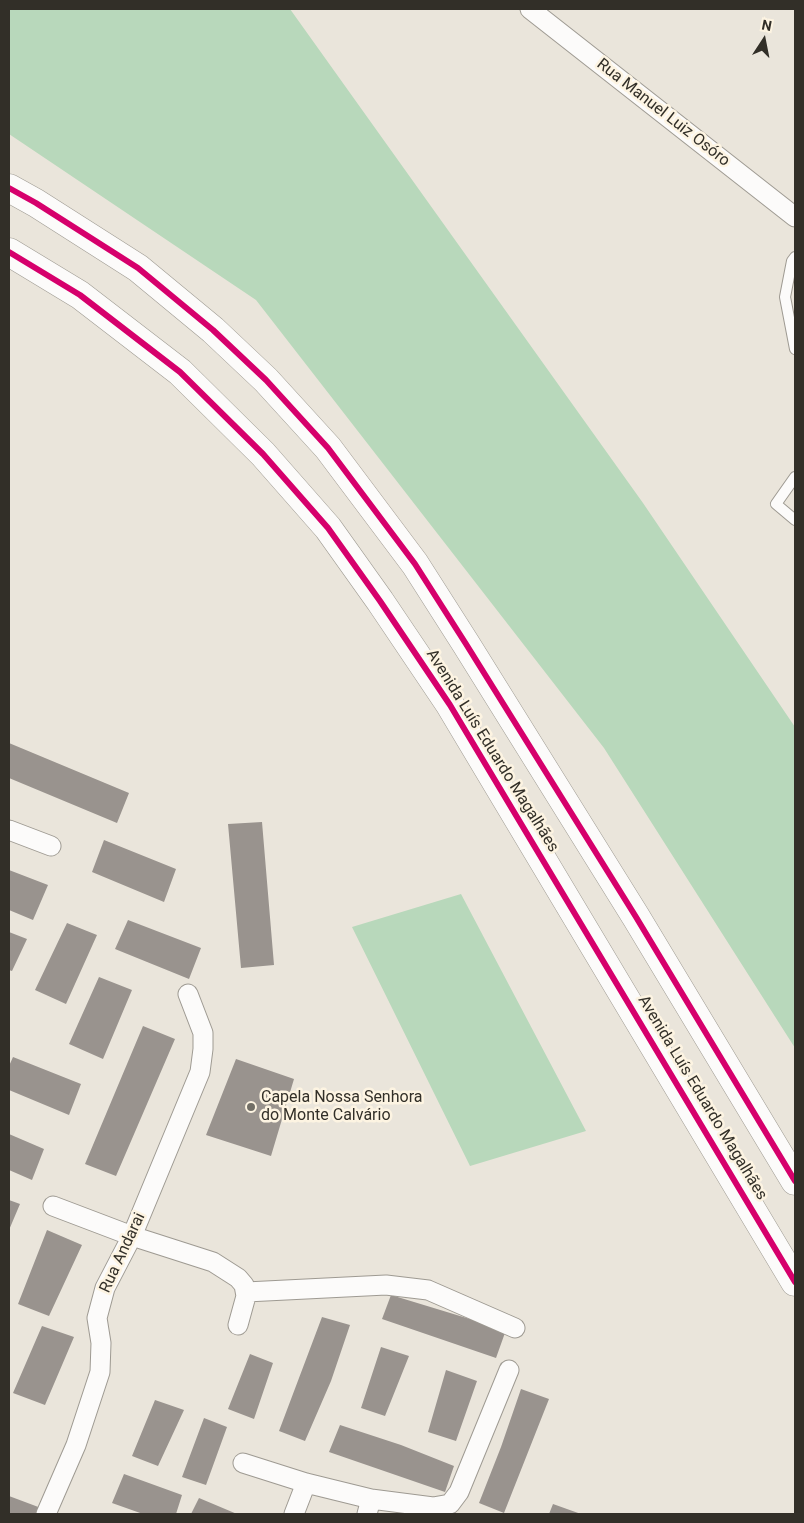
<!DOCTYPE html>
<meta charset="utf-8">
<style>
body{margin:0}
#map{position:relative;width:804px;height:1523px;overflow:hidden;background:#eae5db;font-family:Roboto,sans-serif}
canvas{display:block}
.frame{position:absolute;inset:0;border:10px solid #322f28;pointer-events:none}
.north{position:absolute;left:739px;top:15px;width:50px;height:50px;-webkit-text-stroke:4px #fdf4e2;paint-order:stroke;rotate:11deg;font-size:14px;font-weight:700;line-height:20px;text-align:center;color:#322f28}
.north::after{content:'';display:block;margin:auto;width:18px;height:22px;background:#322f28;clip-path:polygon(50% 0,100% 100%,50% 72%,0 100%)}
</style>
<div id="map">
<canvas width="804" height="1523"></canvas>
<div class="frame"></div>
<div class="north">N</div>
</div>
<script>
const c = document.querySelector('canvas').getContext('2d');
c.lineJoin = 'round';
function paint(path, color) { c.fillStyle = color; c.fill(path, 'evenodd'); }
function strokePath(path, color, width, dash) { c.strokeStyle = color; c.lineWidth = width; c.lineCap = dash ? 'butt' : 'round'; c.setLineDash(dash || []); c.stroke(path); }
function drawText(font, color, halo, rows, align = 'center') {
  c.font = font + ' Roboto,sans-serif'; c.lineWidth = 5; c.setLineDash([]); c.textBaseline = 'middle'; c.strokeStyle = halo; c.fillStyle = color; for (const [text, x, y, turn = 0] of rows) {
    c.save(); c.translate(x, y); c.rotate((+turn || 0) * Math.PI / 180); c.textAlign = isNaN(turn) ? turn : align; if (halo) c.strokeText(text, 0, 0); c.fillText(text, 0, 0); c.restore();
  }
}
const green = new Path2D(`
 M 9,9 L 290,9 L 643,503 L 795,727 L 795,1048 L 604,748 L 256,300 L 9,134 Z
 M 461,894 L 586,1131 L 470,1166 L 352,927 Z`);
const building = new Path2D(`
 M 9,743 L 129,793 L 117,823 L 9,778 Z
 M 262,822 L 274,965 L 241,968 L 228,824 Z
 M 104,840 L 176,869 L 164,902 L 92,872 Z
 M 9,870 L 48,885 L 33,920 L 9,910 Z
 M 128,920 L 201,948 L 189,979 L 115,949 Z
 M 67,923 L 97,935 L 66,1004 L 35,990 Z
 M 9,932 L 27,939 L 12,971 L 9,970 Z
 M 99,977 L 132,990 L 103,1059 L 69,1044 Z
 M 143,1026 L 175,1039 L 116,1176 L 85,1164 Z
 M 13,1057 L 81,1084 L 69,1115 L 9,1090 L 9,1066 Z
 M 236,1059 L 294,1079 L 271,1156 L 206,1135 Z
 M 9,1134 L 44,1149 L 32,1180 L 9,1170 Z
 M 9,1200 L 20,1204 L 9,1230 Z
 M 47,1230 L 82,1245 L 49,1316 L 18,1304 Z
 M 391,1295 L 506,1330 L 496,1358 L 382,1319 Z
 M 322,1317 L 350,1325 L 331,1381 L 305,1441 L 279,1431 Z
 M 42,1326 L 74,1337 L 45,1405 L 13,1393 Z
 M 381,1347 L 409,1356 L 385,1416 L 361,1408 Z
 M 250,1354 L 273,1363 L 254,1419 L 228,1409 Z
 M 446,1370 L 477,1381 L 456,1441 L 428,1432 Z
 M 521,1389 L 549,1399 L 504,1513 L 479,1503 L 501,1447 Z
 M 155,1400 L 184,1410 L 158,1466 L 132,1456 Z
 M 204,1418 L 227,1427 L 206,1485 L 182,1477 Z
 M 340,1425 L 401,1445 L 454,1466 L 445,1492 L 329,1452 Z
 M 124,1474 L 182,1495 L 176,1514 L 143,1514 L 112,1503 Z
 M 9,1496 L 41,1508 L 38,1514 L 9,1514 Z
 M 199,1498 L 237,1514 L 191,1514 Z
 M 553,1504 L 581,1514 L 549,1514 Z`);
const lane = new Path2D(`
 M 795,257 L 792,261 L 785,297 L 795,349
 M 795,477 L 776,504 L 795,520`);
const street = new Path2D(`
 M 530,9 L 795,217
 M 9,830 L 51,846
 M 53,1206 L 132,1236 L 213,1262 L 238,1278 L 244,1285 L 246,1296 L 238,1325
 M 246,1292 L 386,1285 L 428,1290 L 515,1328
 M 243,1463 L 306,1483 L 371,1499 L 367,1514
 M 371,1499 L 433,1507 L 450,1504 L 459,1492 L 509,1370
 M 46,1514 L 76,1445 L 100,1372 L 101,1343 L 97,1318 L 105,1288 L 132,1236 L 200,1072 L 203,1049 L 203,1033 L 188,994
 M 294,1514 L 306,1483`);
const primary = new Path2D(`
 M 9,188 L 36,203 L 138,268 L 213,330 L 266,380 L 328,448 L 415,564 L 466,644 L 636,917 L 795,1181
 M 9,252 L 80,295 L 180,372 L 263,454 L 328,528 L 380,601 L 450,705 L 795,1282`);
const cycleway = new Path2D(`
 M 9,188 L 36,203 L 138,268 L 213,330 L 266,380 L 328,448 L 415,564 L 466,644 L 636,917 L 795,1181
 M 9,252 L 80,295 L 180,372 L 263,454 L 328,528 L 380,601 L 450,705 L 795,1282`);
const markers = [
 [251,1107,5,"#726f67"]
];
const streetNames = [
 ["Rua Manuel Luiz Osóro",663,113,38],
 ["Avenida Luís Eduardo Magalhães",492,751,58],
 ["Avenida Luís Eduardo Magalhães",702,1098,59],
 ["Rua Andarai",123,1253,-65]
];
const poiNames = [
 ["Capela Nossa Senhora",261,1098],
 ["do Monte Calvário",261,1116]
];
paint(green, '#b8d8bb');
paint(building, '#99938e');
strokePath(lane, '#9e9a92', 12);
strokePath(street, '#9e9a92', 21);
strokePath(primary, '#9e9a92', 29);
strokePath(lane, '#fcfbfa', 10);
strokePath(street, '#fcfbfa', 19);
strokePath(primary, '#fcfbfa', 28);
strokePath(cycleway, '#d6006c', 6);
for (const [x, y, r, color] of markers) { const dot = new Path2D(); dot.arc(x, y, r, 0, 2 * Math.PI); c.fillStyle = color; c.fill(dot); strokePath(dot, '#fdf4e2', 2); }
drawText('16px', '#322f28', '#fdf4e2', streetNames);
drawText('16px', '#322f28', '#fdf4e2', poiNames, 'left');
</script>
